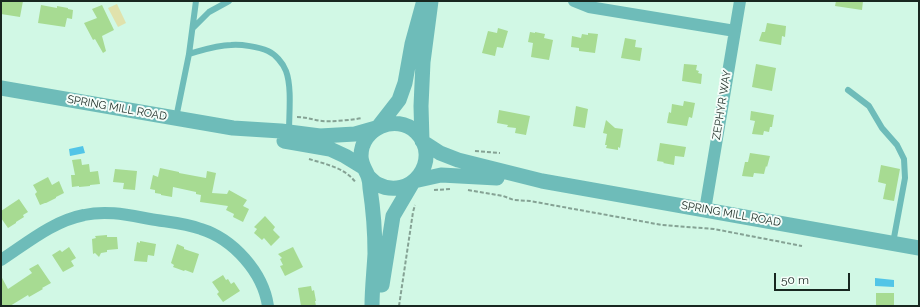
<!DOCTYPE html>
<style>
body{margin:0}
#map{position:relative;width:920px;height:307px;overflow:hidden;background:#d1f8e5;font-family:Raleway,sans-serif}
canvas{display:block}
.frame{position:absolute;inset:0;border:2px solid #182720;pointer-events:none}
.scale{position:absolute;left:774px;top:273px;width:76px;height:18px;box-sizing:border-box;border:2px solid #182720;border-top:0;padding-left:5px;font-size:12px;line-height:14px;white-space:nowrap;color:#182720;-webkit-text-stroke:3px #f5fdf9;paint-order:stroke}
</style>
<div id="map">
<canvas width="920" height="307"></canvas>
<div class="frame"></div>
<div class="scale">50 m</div>
</div>
<script>
const c = document.querySelector('canvas').getContext('2d');
c.lineJoin = 'round';
function paint(path, color) { c.fillStyle = color; c.fill(path, 'evenodd'); }
function strokePath(path, color, width, dash) { c.strokeStyle = color; c.lineWidth = width; c.lineCap = dash ? 'butt' : 'round'; c.setLineDash(dash || []); c.stroke(path); }
function drawText(font, color, halo, rows, align = 'center') {
  c.font = font + ' Raleway,sans-serif'; c.lineWidth = 4; c.setLineDash([]); c.textBaseline = 'middle'; c.strokeStyle = halo; c.fillStyle = color; for (const [text, x, y, turn = 0] of rows) {
    c.save(); c.translate(x, y); c.rotate((+turn || 0) * Math.PI / 180); c.textAlign = isNaN(turn) ? turn : align; if (halo) c.strokeText(text, 0, 0); c.fillText(text, 0, 0); c.restore();
  }
}
const green = new Path2D(`
 M 117,4 L 126,23 L 118,27 L 108,8 Z`);
const water = new Path2D(`
 M 83,146 L 85,153 L 70,156 L 69,149 Z
 M 875,278 L 894,280 L 894,287 L 875,286 Z`);
const building = new Path2D(`
 M 1,1 L 23,1 L 20,17 L 1,14 Z
 M 836,1 L 863,1 L 862,10 L 835,6 Z
 M 41,5 L 57,8 L 57,6 L 68,8 L 68,9 L 73,10 L 72,19 L 67,18 L 65,27 L 38,23 Z
 M 102,5 L 114,30 L 102,36 L 106,51 L 103,53 L 95,39 L 93,40 L 84,23 L 97,18 L 92,9 Z
 M 767,23 L 786,26 L 785,37 L 782,36 L 781,45 L 759,41 L 762,32 L 765,32 Z
 M 498,28 L 508,31 L 503,48 L 497,47 L 495,56 L 482,53 L 488,31 L 497,33 Z
 M 530,32 L 535,33 L 535,32 L 545,34 L 544,38 L 553,40 L 549,60 L 531,57 L 533,43 L 528,42 Z
 M 588,33 L 598,34 L 595,53 L 579,51 L 579,48 L 571,47 L 572,36 L 581,38 L 582,34 L 588,35 Z
 M 625,38 L 636,40 L 635,47 L 642,48 L 640,61 L 621,58 Z
 M 684,64 L 697,65 L 696,70 L 699,71 L 698,73 L 702,74 L 701,84 L 682,81 Z
 M 756,64 L 776,68 L 772,91 L 752,87 Z
 M 684,101 L 695,103 L 692,118 L 689,117 L 687,126 L 667,123 L 669,112 L 671,113 L 672,104 L 683,106 Z
 M 576,106 L 588,109 L 585,128 L 573,126 Z
 M 499,110 L 530,116 L 526,135 L 515,133 L 516,128 L 507,127 L 508,125 L 497,123 Z
 M 751,111 L 774,115 L 772,127 L 770,127 L 769,132 L 764,131 L 763,135 L 752,134 L 755,121 L 750,120 Z
 M 606,120 L 615,128 L 623,129 L 620,148 L 618,147 L 618,150 L 606,148 L 607,145 L 605,145 L 607,134 L 603,133 Z
 M 660,143 L 686,147 L 684,157 L 675,156 L 674,165 L 663,163 L 664,162 L 657,161 Z
 M 750,153 L 770,156 L 767,167 L 766,166 L 764,174 L 754,173 L 753,177 L 742,176 L 745,162 L 748,162 Z
 M 81,159 L 82,165 L 89,164 L 90,172 L 98,171 L 100,184 L 90,185 L 90,186 L 79,187 L 79,186 L 72,187 L 71,175 L 75,175 L 72,160 Z
 M 881,165 L 900,169 L 894,201 L 883,199 L 886,184 L 878,182 Z
 M 160,168 L 179,172 L 179,173 L 206,178 L 207,171 L 216,173 L 212,193 L 227,194 L 229,190 L 247,200 L 243,206 L 249,209 L 243,222 L 233,217 L 234,214 L 226,210 L 228,206 L 200,202 L 201,195 L 196,194 L 196,192 L 173,187 L 172,197 L 161,195 L 161,194 L 155,193 L 155,190 L 150,189 L 153,175 L 158,177 Z
 M 115,169 L 137,171 L 135,190 L 123,189 L 124,183 L 113,182 Z
 M 48,177 L 52,185 L 59,181 L 64,193 L 56,197 L 56,198 L 46,203 L 45,203 L 40,205 L 35,194 L 37,192 L 33,185 Z
 M 19,199 L 28,212 L 23,215 L 24,217 L 16,222 L 16,223 L 8,228 L 1,218 L 1,211 Z
 M 265,216 L 275,227 L 273,230 L 280,237 L 271,246 L 264,238 L 262,240 L 254,233 L 257,229 L 254,227 Z
 M 107,235 L 107,237 L 117,237 L 118,249 L 107,250 L 107,252 L 101,253 L 99,257 L 95,253 L 93,254 L 92,239 L 96,238 L 95,236 Z
 M 140,241 L 156,244 L 154,256 L 148,255 L 147,262 L 134,261 L 137,242 L 140,243 Z
 M 177,244 L 184,247 L 184,249 L 199,254 L 193,273 L 185,270 L 184,271 L 173,267 L 174,265 L 171,263 Z
 M 69,247 L 76,258 L 71,261 L 74,266 L 63,272 L 52,255 L 60,250 L 62,252 Z
 M 293,247 L 303,267 L 285,276 L 280,266 L 283,265 L 280,259 L 282,258 L 278,254 Z
 M 38,264 L 51,283 L 42,288 L 43,289 L 29,297 L 28,295 L 10,306 L 1,306 L 1,276 L 8,289 L 32,273 L 29,269 Z
 M 223,275 L 226,280 L 228,279 L 231,284 L 234,282 L 240,291 L 223,302 L 217,294 L 219,292 L 212,282 Z
 M 311,286 L 312,291 L 314,290 L 316,301 L 315,301 L 316,306 L 301,306 L 298,288 Z
 M 876,293 L 894,293 L 894,306 L 876,306 Z`);
const path = new Path2D(`
 M 297,117 C 306,117 313,120 322,121 C 331,122 352,120 362,118
 M 475,151 L 500,153
 M 309,159 C 325,164 346,168 356,183
 M 434,190 L 452,189
 M 468,190 L 503,196 L 514,200 L 530,201 L 662,225 L 714,229 L 802,246
 M 399,306 L 413,212 L 415,205`);
const service = new Path2D(`
 M 193,28 L 209,12 L 229,1
 M 189,54 C 203,50 217,45 231,45 C 241,44 259,47 268,51 C 275,54 283,63 286,71 C 292,87 289,114 289,132
 M 848,90 L 869,106 L 882,128 L 897,145 L 904,159 L 905,178 L 893,243
 M 176,118 L 189,54 L 196,1`);
const minor = new Path2D(`
 M 574,1 L 589,7 L 735,31
 M 705,210 L 740,1
 M 1,260 C 27,243 53,221 84,215 C 107,210 128,215 150,219 C 167,222 185,223 201,229 C 233,239 263,272 268,306`);
const tertiary = new Path2D(`
 M 1,88 L 233,128 L 281,131 L 320,136 L 355,134 L 376,128
 M 378,127 L 399,100 L 405,83 L 412,44 L 423,4
 M 284,141 L 330,149 L 345,156 L 363,167
 M 422,141 L 421,106 L 423,62 L 431,1
 M 423,142 L 440,153 L 458,160 L 542,181 L 919,248
 M 368,176 C 371,179 374,182 377,184 C 411,202 443,159 416,132 C 396,113 361,128 361,156 C 361,164 365,169 368,176 C 369,179 370,184 370,188 C 373,208 375,234 375,254 C 374,272 372,289 372,306
 M 414,181 L 441,175 L 497,178
 M 382,285 L 393,216 L 413,182`);
const streetNames = [
 ["ZEPHYR WAY",722,105,-81],
 ["SPRING MILL ROAD",117,108,10],
 ["SPRING MILL ROAD",731,214,10]
];
paint(green, '#e0e2ac');
paint(water, '#52c5e7');
paint(building, '#a7db92');
strokePath(path, '#85a294', 2, [4, 2]);
strokePath(service, '#6ebcb9', 6);
strokePath(minor, '#6ebcb9', 12);
strokePath(tertiary, '#6ebcb9', 15);
drawText('11px', '#182720', '#f5fdf9', streetNames);
</script>
